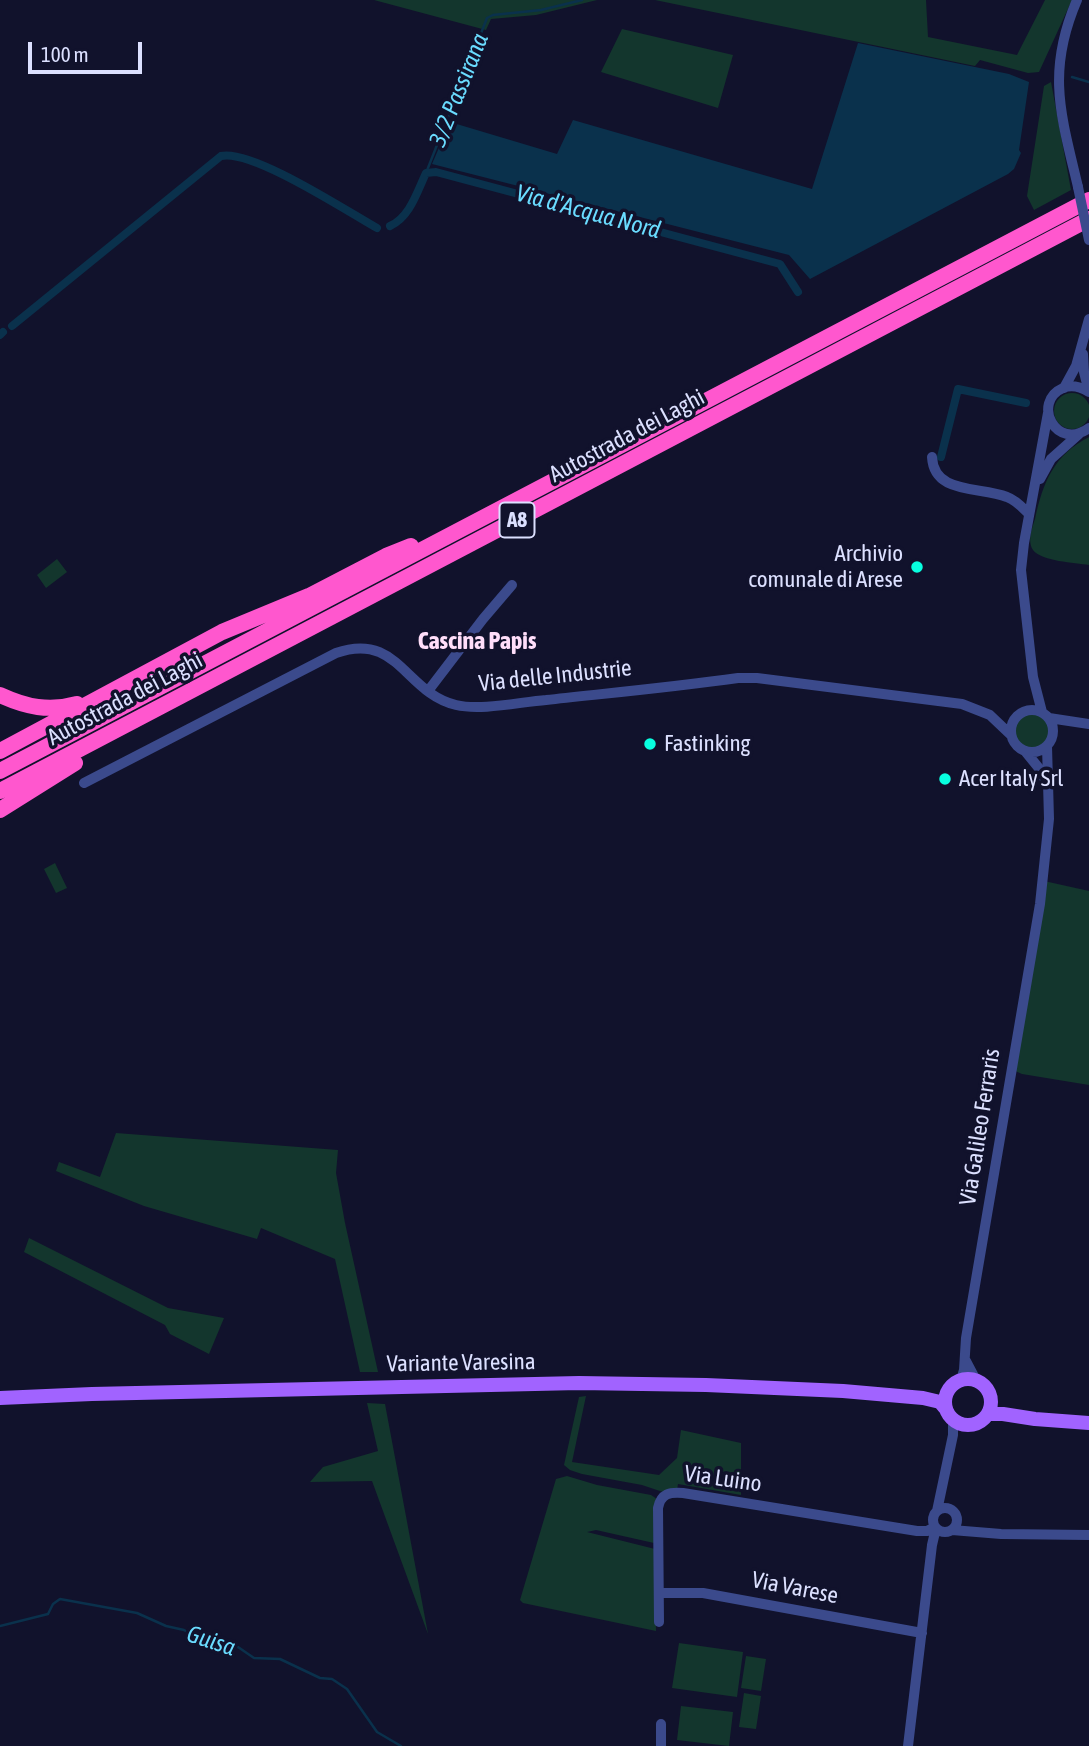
<!DOCTYPE html>
<style>
body{margin:0}
#map{position:relative;width:1089px;height:1746px;overflow:hidden;background:#11122c;font-family:"Asap Condensed",sans-serif}
canvas{display:block}
.scale{position:absolute;left:28px;top:42px;width:114px;height:32px;box-sizing:border-box;border:4px solid #dce0ff;border-top:0;padding-left:9px;font-size:21px;line-height:24px;white-space:nowrap;color:#dce0ff;-webkit-text-stroke:5px #11122c;paint-order:stroke}
</style>
<div id="map">
<canvas width="1089" height="1746"></canvas>
<div class="scale">100 m</div>
</div>
<script>
const c = document.querySelector('canvas').getContext('2d');
c.lineJoin = 'round';
function paint(path, color) { c.fillStyle = color; c.fill(path, 'evenodd'); }
function strokePath(path, color, width, dash) { c.strokeStyle = color; c.lineWidth = width; c.lineCap = dash ? 'butt' : 'round'; c.setLineDash(dash || []); c.stroke(path); }
function drawText(font, color, halo, rows, align = 'center') {
  c.font = font + ' "Asap Condensed",sans-serif'; c.lineWidth = 7; c.setLineDash([]); c.textBaseline = 'middle'; c.strokeStyle = halo; c.fillStyle = color; for (const [text, x, y, turn = 0] of rows) {
    c.save(); c.translate(x, y); c.rotate((+turn || 0) * Math.PI / 180); c.textAlign = isNaN(turn) ? turn : align; if (halo) c.strokeText(text, 0, 0); c.fillText(text, 0, 0); c.restore();
  }
}
const green = new Path2D(`
 M 374,0 L 597,0 L 536,15 L 491,19 L 486,30 Z
 M 655,0 L 926,0 L 928,37 L 1017,55 L 1045,0 L 1072,0 L 1039,72 L 1028,73 L 980,60 L 975,66 Z
 M 622,29 L 733,55 L 718,108 L 601,72 Z
 M 1051,82 L 1071,190 L 1034,210 L 1027,196 L 1044,86 Z
 M1054 411a18 18 0 1 1 36 0a18 18 0 1 1-36 0Z
 M 1089,437 L 1089,565 C 1075,563 1041,561 1033,550 C 1027,541 1032,528 1035,519 C 1043,482 1054,455 1089,437 Z
 M 57,559 L 67,572 L 46,588 L 37,575 Z
 M1015 731a17 17 0 1 1 34 0a17 17 0 1 1-34 0Z
 M 55,863 L 67,888 L 56,893 L 44,869 Z
 M 1044,881 L 1089,891 L 1089,1085 L 1022,1074 L 1013,1070 Z
 M 116,1133 L 338,1150 L 336,1173 L 345,1223 L 378,1372 L 360,1372 L 335,1259 L 261,1228 L 257,1239 L 144,1206 L 56,1171 L 59,1162 L 100,1177 Z
 M 29,1238 L 168,1308 L 224,1318 L 209,1354 L 170,1334 L 165,1325 L 24,1252 Z
 M 586,1396 L 572,1462 L 659,1475 L 677,1458 L 681,1430 L 741,1443 L 741,1495 L 678,1484 L 677,1490 L 663,1492 L 642,1485 L 582,1474 L 570,1470 L 564,1465 L 579,1397 Z
 M 367,1403 L 385,1404 L 428,1634 L 372,1481 L 310,1482 L 323,1467 L 378,1451 Z
 M 567,1476 L 597,1485 L 651,1495 L 657,1499 L 654,1543 L 596,1530 L 587,1532 L 655,1549 L 656,1631 L 523,1603 L 520,1600 L 556,1479 Z
 M 679,1643 L 743,1652 L 737,1697 L 672,1688 Z
 M 746,1656 L 766,1659 L 761,1691 L 741,1688 Z
 M 744,1693 L 761,1696 L 756,1729 L 739,1727 Z
 M 681,1706 L 733,1712 L 729,1746 L 677,1740 Z`);
const water = new Path2D(`
 M 858,43 L 1009,74 L 1029,82 L 1019,150 L 1021,153 L 1014,169 L 1008,174 L 810,279 L 789,255 L 432,164 L 450,122 L 557,154 L 573,120 L 812,189 Z`);
const stream = new Path2D(`
 M 1072,77 L 1089,82
 M 426,173 L 487,18 L 493,15 L 541,10 L 582,0
 M 0,1626 L 48,1614 L 53,1604 L 60,1599 L 137,1613 L 166,1626 L 184,1630 L 204,1642 L 221,1647 L 238,1647 L 254,1658 L 280,1659 L 320,1678 L 332,1679 L 347,1689 L 377,1732 L 401,1746`);
const canal = new Path2D(`
 M 390,226 C 410,217 417,192 426,173 L 436,172 L 780,264 L 798,292
 M 12,326 L 221,156 C 252,149 345,210 377,228
 M 0,335 L 3,332
 M 941,457 L 958,389 L 1026,403`);
const minor = new Path2D(`
 M 1077,0 C 1046,72 1061,115 1078,187
 M 1083,354 L 1084,372 L 1089,392
 M 1064,388 L 1076,366 L 1089,319
 M 1089,392 C 1081,387 1072,384 1063,388 C 1031,402 1056,452 1089,428
 M 932,457 C 934,495 980,486 1007,497 C 1016,500 1023,508 1029,514
 M 1040,479 L 1051,459 L 1079,434
 M 428,691 L 483,619 L 512,585
 M1011 731a21 21 0 1 1 42 0a21 21 0 1 1-42 0Z
 M 1042,712 L 1033,677 L 1021,570 L 1024,543 L 1048,413
 M 1049,718 L 1089,724
 M 1025,751 L 1038,767 L 1045,780
 M 84,783 L 336,653 C 398,631 405,693 456,705 C 481,711 520,702 546,700 C 610,693 674,687 738,678 L 757,678 L 962,704 L 990,715 L 1010,734
 M 966,1361 L 976,1380
 M 961,1380 L 964,1370 L 966,1338 L 1040,904 L 1049,819 L 1047,746
 M933 1520a12 12 0 1 1 24 0a12 12 0 1 1-24 0Z
 M 937,1511 L 953,1435 L 953,1420
 M 952,1530 L 1001,1534 L 1089,1535
 M 659,1593 L 703,1593 L 922,1633
 M 659,1622 L 658,1508 C 661,1493 670,1492 683,1493 L 917,1531 L 927,1531 L 935,1527
 M 661,1746 L 661,1724
 M 908,1746 L 932,1545 L 936,1528`);
const major = new Path2D(`
 M945 1402a23 23 0 1 1 46 0a23 23 0 1 1-46 0Z
 M 0,1398 L 92,1394 L 579,1383 L 706,1385 L 843,1391 L 923,1398 L 940,1402 L 945,1408
 M 988,1414 L 1003,1414 L 1035,1419 L 1089,1423`);
const highway = new Path2D(`
 M 0,695 C 26,707 49,712 77,704
 M 0,751 L 222,632 L 309,596 L 386,556 L 411,546
 M 0,771 L 1089,200
 M 0,791 L 1089,219
 M 0,810 L 75,763`);
const minorBridge = new Path2D(`
 M 1078,187 L 1089,240`);
const markers = [
 [917,567,7,"#08ffe0"],
 [650,744,7,"#08ffe0"],
 [945,779,7,"#08ffe0"]
];
const shields = [
 [517,520,35]
];
const shieldNames = [
 ["A8",517,520]
];
const streetNames = [
 ["Autostrada dei Laghi",627,436,-28],
 ["Via delle Industrie",555,676,-6],
 ["Autostrada dei Laghi",125,699,-28],
 ["Via Galileo Ferraris",980,1127,-81],
 ["Variante Varesina",461,1363,-1],
 ["Via Luino",723,1479,8],
 ["Via Varese",795,1588,11]
];
const poiNames = [
 ["Archivio",903,554,"right"],
 ["comunale di Arese",903,580,"right"],
 ["Fastinking",664,744],
 ["Acer Italy Srl",959,779]
];
const waterNames = [
 ["3/2 Passirana",459,90,-68],
 ["Via d'Acqua Nord",588,212,15],
 ["Guisa",211,1641,18]
];
const neighbourhoodNames = [
 ["Cascina Papis",477,641]
];
paint(green, '#13362d');
paint(water, '#0a314c');
strokePath(stream, '#0a314c', 2.5);
strokePath(canal, '#0a314c', 8);
strokePath(minor, '#3b4a8c', 10);
strokePath(major, '#a163ff', 14);
strokePath(highway, '#ff57ce', 16);
strokePath(minorBridge, '#3b4a8c', 10);
for (const [x, y, r, color] of markers) { const dot = new Path2D(); dot.arc(x, y, r, 0, 2 * Math.PI); c.fillStyle = color; c.fill(dot); strokePath(dot, '#11122c', 2.5); }
for (const [x, y, w] of shields) { const box = new Path2D(); box.roundRect(x - w / 2, y - 17.5, w, 35, 5); c.fillStyle = '#11122c'; c.fill(box); strokePath(box, '#dce0ff', 2); }
drawText('bold 21px', '#dce0ff', null, shieldNames);
drawText('23px', '#dce0ff', '#11122c', streetNames);
drawText('23px', '#dce0ff', '#11122c', poiNames, 'left');
drawText('italic 24px', '#6adcff', '#11122c', waterNames);
drawText('bold 24px', '#ffdefa', '#11122c', neighbourhoodNames);
</script>
